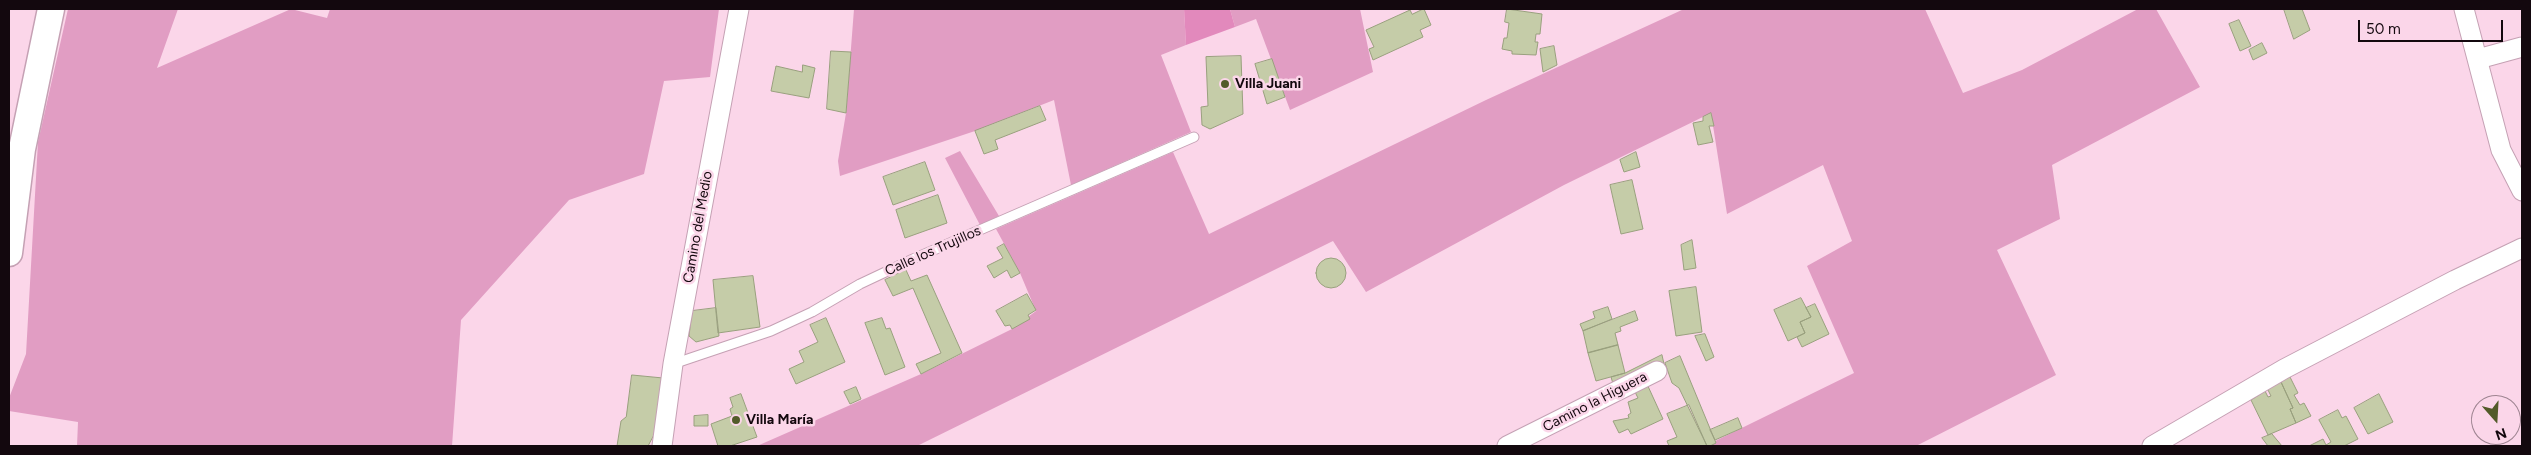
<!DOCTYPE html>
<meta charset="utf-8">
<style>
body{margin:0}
#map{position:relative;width:2531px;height:455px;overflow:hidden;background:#fbd6e9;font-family:Figtree,sans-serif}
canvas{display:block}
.frame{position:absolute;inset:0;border:10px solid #13080e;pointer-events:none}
.north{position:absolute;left:2471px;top:395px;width:50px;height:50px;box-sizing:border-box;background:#fbd6e9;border:1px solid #9e8491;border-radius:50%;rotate:161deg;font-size:14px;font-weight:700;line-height:20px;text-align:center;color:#13080e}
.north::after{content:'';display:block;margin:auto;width:18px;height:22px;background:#535b2a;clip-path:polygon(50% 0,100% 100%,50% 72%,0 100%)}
.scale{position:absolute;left:2358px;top:20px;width:145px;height:22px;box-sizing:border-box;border:2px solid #13080e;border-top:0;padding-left:6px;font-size:15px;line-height:18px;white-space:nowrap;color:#13080e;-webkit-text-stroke:4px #fbd6e9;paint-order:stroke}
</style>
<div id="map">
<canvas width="2531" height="455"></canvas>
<div class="frame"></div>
<div class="north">N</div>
<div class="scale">50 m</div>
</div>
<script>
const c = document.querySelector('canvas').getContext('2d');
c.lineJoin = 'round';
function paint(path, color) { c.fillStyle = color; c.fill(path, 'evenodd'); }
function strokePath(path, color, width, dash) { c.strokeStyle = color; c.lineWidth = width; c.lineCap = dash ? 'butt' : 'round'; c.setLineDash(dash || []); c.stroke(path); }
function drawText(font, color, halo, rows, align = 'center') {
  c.font = font + ' Figtree,sans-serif'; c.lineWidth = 5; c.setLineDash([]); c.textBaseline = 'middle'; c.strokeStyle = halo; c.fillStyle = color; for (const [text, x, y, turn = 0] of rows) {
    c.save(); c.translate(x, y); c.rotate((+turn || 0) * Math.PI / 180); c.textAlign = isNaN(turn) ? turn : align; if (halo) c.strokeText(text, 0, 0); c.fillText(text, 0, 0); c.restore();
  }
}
const green = new Path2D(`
 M 68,9 L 178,9 L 157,68 L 291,9 L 327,18 L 330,9 L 719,9 L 710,77 L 664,81 L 644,174 L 569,200 L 461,320 L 452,446 L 77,446 L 78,422 L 9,411 L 9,398 L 26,354 L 38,142 Z
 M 854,9 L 1184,9 L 1186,45 L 1161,55 L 1191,132 L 1071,185 L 1054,100 L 975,131 L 840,176 L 838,161 L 846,113 Z
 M 1230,9 L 1360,9 L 1373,72 L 1290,110 L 1256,19 L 1235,27 Z
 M 1684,9 L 1925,9 L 1963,93 L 2022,70 L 2138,9 L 2156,9 L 2200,87 L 2052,165 L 2060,219 L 1997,250 L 2056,375 L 1916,446 L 1705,446 L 1854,373 L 1807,266 L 1852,241 L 1823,165 L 1727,214 L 1711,113 L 1564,185 L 1366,292 L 1333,241 L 917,446 L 757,446 L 921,374 L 1012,329 L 1036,311 L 1020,273 L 996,229 L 1173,152 L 1209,234 L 1486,100 Z
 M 960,151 L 999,216 L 980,225 L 945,158 Z`);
const water = new Path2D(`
 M 1184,9 L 1230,9 L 1235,27 L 1186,45 Z`);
const building = new Path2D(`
 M 1424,9 L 1431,25 L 1420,30 L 1423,37 L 1373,60 L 1369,49 L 1374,47 L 1366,30 L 1410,10 L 1412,14 Z
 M 1507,9 L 1542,14 L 1540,34 L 1536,34 L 1535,42 L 1538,42 L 1536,55 L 1512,54 L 1512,51 L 1502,49 L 1504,38 L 1507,38 L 1509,23 L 1505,22 Z
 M 2284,9 L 2302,9 L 2310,30 L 2294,39 Z
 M 2239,20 L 2251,46 L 2240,51 L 2229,24 Z
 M 2262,43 L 2267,53 L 2253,60 L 2249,50 Z
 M 1554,46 L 1557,65 L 1543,72 L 1540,49 Z
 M 831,51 L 851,52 L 846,113 L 827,109 Z
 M 1241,56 L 1243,114 L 1210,129 L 1202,125 L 1201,107 L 1208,106 L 1206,57 Z
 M 1272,59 L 1285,97 L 1267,104 L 1255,64 Z
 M 803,65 L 815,68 L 809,98 L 771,91 L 776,66 L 802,72 Z
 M 1040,106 L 1046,120 L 995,140 L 998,149 L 984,154 L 975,131 Z
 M 1711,113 L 1714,126 L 1709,126 L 1713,142 L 1698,145 L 1693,123 L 1703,121 L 1703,117 Z
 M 1636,152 L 1640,167 L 1624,172 L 1620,160 Z
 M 925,162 L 935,190 L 893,205 L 883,177 Z
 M 1632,180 L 1643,229 L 1621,234 L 1610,185 Z
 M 938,195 L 947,223 L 905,238 L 896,210 Z
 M 1692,240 L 1696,268 L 1684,270 L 1681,245 Z
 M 1004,244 L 1020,273 L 1011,278 L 1007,270 L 994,278 L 987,266 L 1003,258 L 997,248 Z
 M1316 273a15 15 0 1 1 30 0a15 15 0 1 1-30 0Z
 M 906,270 L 911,281 L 927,275 L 962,353 L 921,374 L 916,364 L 941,353 L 913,288 L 893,296 L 885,280 Z
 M 753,276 L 760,327 L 718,333 L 713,280 Z
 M 1696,287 L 1702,332 L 1676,336 L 1669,291 Z
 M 1027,294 L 1036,310 L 1028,315 L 1030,319 L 1012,329 L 1010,325 L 1005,326 L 996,311 Z
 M 1801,298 L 1811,317 L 1800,322 L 1805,333 L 1788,341 L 1774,310 Z
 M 1815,304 L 1829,334 L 1802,347 L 1797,337 L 1805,333 L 1800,322 L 1811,317 L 1806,308 Z
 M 1608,307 L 1612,319 L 1583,331 L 1580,324 L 1595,318 L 1593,312 Z
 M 716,308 L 719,336 L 696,342 L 689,336 L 692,311 Z
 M 1635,311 L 1638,320 L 1620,327 L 1621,331 L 1615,333 L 1618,345 L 1588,353 L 1583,331 Z
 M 826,318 L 845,362 L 796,384 L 789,369 L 804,362 L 799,351 L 818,342 L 810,325 Z
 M 882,318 L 886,329 L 890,328 L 905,367 L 885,375 L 865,323 Z
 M 1705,334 L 1714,357 L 1706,361 L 1695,336 Z
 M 1618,345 L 1625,373 L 1596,381 L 1588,353 Z
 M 1662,355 L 1664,364 L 1614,387 L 1611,377 L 1625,373 Z
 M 1680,356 L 1716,443 L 1710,446 L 1707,446 L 1679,388 L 1672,383 L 1665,363 Z
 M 632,375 L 663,378 L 656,431 L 648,446 L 617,446 L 621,421 L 626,417 Z
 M 2290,377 L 2298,393 L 2294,395 L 2300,405 L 2304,403 L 2311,416 L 2296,423 L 2290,409 L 2293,408 L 2281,382 Z
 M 2281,382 L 2293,408 L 2290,409 L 2296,423 L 2268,435 L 2251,400 L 2265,391 L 2268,397 L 2271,396 L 2268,390 Z
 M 1647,384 L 1663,419 L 1631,434 L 1628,429 L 1619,433 L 1613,421 L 1629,418 L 1628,415 L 1631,413 L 1628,402 L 1638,398 L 1634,390 Z
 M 856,387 L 861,399 L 850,404 L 844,392 Z
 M 741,394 L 757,437 L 730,446 L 718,446 L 711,424 L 732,416 L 730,409 L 733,407 L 730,398 Z
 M 2379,394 L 2393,422 L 2368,434 L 2354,408 Z
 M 1689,405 L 1707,446 L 1669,446 L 1667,441 L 1677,437 L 1667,414 Z
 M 2338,410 L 2342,418 L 2346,416 L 2358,439 L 2344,446 L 2309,446 L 2323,439 L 2326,445 L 2331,442 L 2319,420 Z
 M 708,415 L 708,426 L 694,426 L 694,416 Z
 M 1738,418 L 1742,428 L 1715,440 L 1710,430 Z
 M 2272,434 L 2282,446 L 2268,446 L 2262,438 Z`);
const lane = new Path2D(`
 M 673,364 L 771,331 L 812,312 L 860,284 L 913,259 L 1194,137`);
const street = new Path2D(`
 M 2464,9 L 2501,150 L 2522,191
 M 2478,59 L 2522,47
 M 662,446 L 673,364 L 739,9
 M 1507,446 L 1657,371
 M 2152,446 L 2284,369 L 2455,280 L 2522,248`);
const secondary = new Path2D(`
 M 9,253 L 22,149 L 51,9`);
const markers = [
 [1225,84,5,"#535b2a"],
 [736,420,5,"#535b2a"]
];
const poiNames = [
 ["Villa Juani",1235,84],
 ["Villa María",746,420]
];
const streetNames = [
 ["Camino del Medio",698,227,-80],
 ["Calle los Trujillos",933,251,-24],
 ["Camino la Higuera",1595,402,-27]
];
paint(green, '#e19dc3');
paint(water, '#e289bc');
paint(building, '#c5cca8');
strokePath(building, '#99a07e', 1);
strokePath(lane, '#c5a1b4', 11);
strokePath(street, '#c5a1b4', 21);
strokePath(secondary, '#c5a1b4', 29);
strokePath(lane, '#fff', 9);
strokePath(street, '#fff', 19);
strokePath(secondary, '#fff', 26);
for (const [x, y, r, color] of markers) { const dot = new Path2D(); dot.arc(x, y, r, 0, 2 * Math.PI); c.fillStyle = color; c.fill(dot); strokePath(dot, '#fbd6e9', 2); }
drawText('bold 14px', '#13080e', '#fbd6e9', poiNames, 'left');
drawText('14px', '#13080e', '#fbd6e9', streetNames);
</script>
